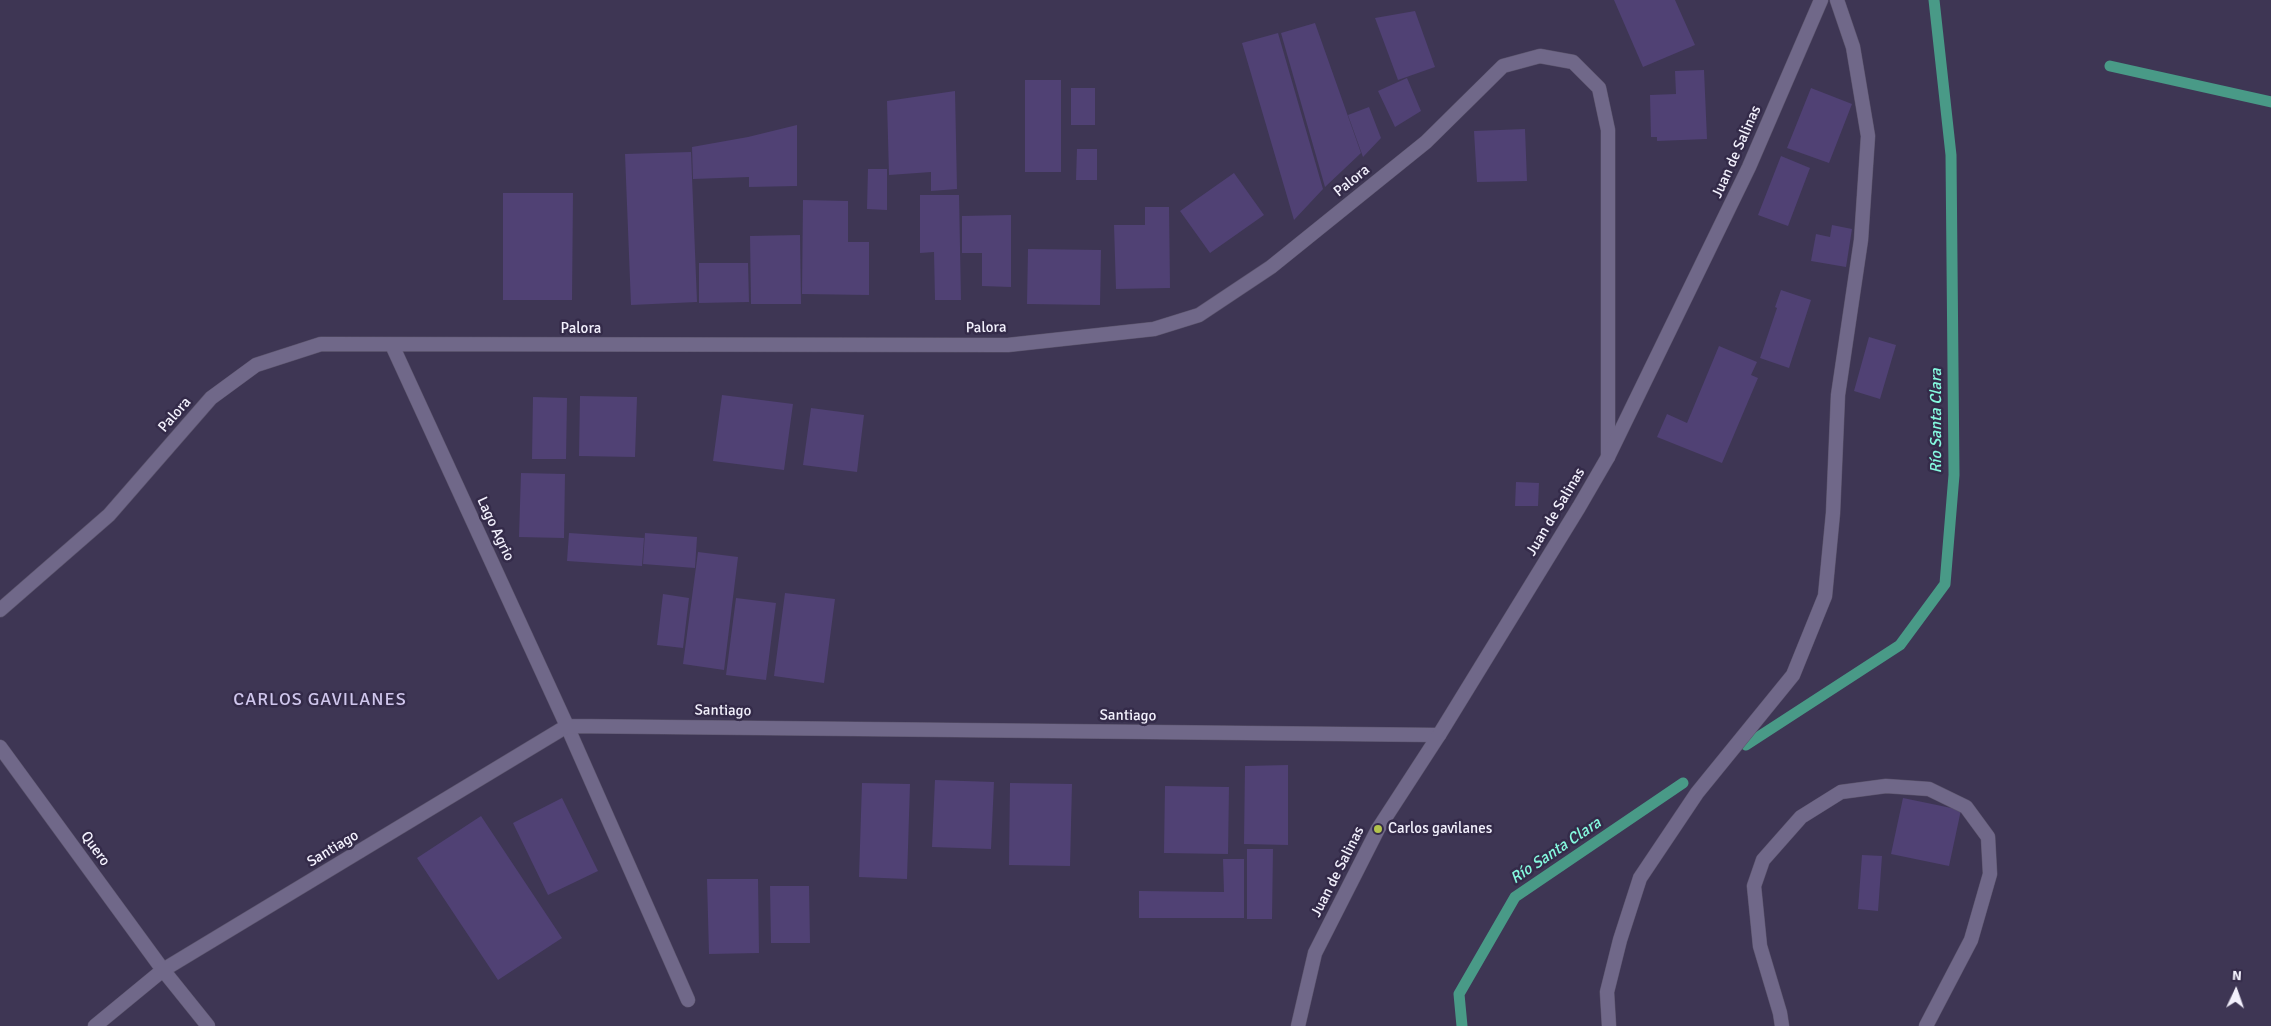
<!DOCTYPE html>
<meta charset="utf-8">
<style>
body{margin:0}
#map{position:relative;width:2271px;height:1026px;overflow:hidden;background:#3e3654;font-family:Signika,sans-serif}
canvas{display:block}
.north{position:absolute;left:2211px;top:966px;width:50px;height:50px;-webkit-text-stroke:4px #342b49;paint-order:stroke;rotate:3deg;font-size:14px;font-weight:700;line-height:20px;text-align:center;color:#f3f1fd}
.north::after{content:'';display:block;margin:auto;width:18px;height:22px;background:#f3f1fd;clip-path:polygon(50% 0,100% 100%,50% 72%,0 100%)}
</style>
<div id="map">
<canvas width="2271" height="1026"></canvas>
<div class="north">N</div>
</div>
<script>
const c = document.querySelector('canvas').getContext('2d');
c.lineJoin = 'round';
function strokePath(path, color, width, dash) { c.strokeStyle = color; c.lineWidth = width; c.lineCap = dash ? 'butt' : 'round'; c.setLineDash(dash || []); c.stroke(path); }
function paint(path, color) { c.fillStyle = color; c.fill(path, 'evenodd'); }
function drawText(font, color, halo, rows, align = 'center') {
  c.font = font + ' Signika,sans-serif'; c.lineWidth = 5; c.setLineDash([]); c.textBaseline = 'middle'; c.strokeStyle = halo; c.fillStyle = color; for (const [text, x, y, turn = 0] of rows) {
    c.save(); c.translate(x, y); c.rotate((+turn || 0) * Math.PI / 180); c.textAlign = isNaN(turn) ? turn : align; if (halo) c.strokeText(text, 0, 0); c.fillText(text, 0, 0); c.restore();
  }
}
const stream = new Path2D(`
 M 2110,66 L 2271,102
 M 1746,745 L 1900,645 L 1945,584 L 1954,475 L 1951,155 L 1934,0
 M 1462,1026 L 1459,994 L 1515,897 L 1683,783`);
const building = new Path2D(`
 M 1614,0 L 1675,0 L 1695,45 L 1643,67 Z
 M 1415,11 L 1435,67 L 1398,80 L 1375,18 Z
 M 1315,23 L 1361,153 L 1325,187 L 1281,33 Z
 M 1278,33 L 1323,189 L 1294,220 L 1242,43 Z
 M 1704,70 L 1707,139 L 1657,141 L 1657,137 L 1651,137 L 1650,95 L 1676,94 L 1675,71 Z
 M 1407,78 L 1421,111 L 1395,127 L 1378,91 Z
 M 1025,80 L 1061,80 L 1061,172 L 1025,172 Z
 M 1071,88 L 1095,88 L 1095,125 L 1071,125 Z
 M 1811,88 L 1852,104 L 1829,163 L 1787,148 Z
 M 955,91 L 957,189 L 931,191 L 931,172 L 889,175 L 887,101 Z
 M 1369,107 L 1381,138 L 1363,157 L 1348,115 Z
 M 797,125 L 797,186 L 749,187 L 749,177 L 693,179 L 692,147 L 748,137 Z
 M 1525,129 L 1527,181 L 1477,182 L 1474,131 Z
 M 1077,149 L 1097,149 L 1097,180 L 1076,180 Z
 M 691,152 L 697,302 L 631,305 L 625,154 Z
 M 1781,156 L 1810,168 L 1788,226 L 1758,215 Z
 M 868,169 L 887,169 L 887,210 L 867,209 Z
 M 1234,173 L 1264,215 L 1210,253 L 1180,211 Z
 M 503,193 L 573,193 L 572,300 L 503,300 Z
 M 920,195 L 959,195 L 961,300 L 935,300 L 934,252 L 920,253 Z
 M 803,200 L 848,201 L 848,242 L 869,242 L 869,295 L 802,294 Z
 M 1145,207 L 1169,207 L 1170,288 L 1116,289 L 1114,225 L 1145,225 Z
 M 1011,215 L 1011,287 L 982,286 L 982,253 L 962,253 L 962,216 Z
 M 1832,225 L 1852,229 L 1846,267 L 1811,261 L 1816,234 L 1830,237 Z
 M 800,235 L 801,304 L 751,304 L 750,236 Z
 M 1028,249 L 1101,250 L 1100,305 L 1027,304 Z
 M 699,263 L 748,263 L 749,302 L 699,303 Z
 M 1781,290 L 1811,300 L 1789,368 L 1760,358 L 1777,308 L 1775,307 Z
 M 1869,337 L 1896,345 L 1880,399 L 1854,391 Z
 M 1719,346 L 1757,362 L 1751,375 L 1758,378 L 1722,463 L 1657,437 L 1667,414 L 1687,423 Z
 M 722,395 L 793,404 L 784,470 L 713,461 Z
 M 580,396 L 637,397 L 635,457 L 579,456 Z
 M 533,397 L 567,398 L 566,459 L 532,459 Z
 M 811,408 L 864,415 L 857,472 L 803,465 Z
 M 521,473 L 565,474 L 564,538 L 519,537 Z
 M 1516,482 L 1539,483 L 1538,506 L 1515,506 Z
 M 569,533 L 644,538 L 642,566 L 567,561 Z
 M 645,533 L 697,537 L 695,568 L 643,564 Z
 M 698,552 L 738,557 L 724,670 L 683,664 Z
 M 785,593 L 835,599 L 824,683 L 774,676 Z
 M 663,594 L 689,598 L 683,648 L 657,645 Z
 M 736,598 L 776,603 L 766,680 L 726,675 Z
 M 1288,765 L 1288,845 L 1244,844 L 1245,766 Z
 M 935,780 L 994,782 L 991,849 L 932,847 Z
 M 862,783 L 910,784 L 907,879 L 859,877 Z
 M 1010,783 L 1072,784 L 1070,866 L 1009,865 Z
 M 1165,786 L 1229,787 L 1228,854 L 1164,853 Z
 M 562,798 L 598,871 L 548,895 L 513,823 Z
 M 1903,798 L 1961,810 L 1949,866 L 1891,854 Z
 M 481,816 L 562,938 L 498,980 L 417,858 Z
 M 1247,849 L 1273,849 L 1272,919 L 1247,919 Z
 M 1862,855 L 1882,856 L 1878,911 L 1858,909 Z
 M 1223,859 L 1244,859 L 1244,918 L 1139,918 L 1139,891 L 1224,892 Z
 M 707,879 L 758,879 L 759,953 L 709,954 Z
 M 770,886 L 809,886 L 810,943 L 771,943 Z`);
const service = new Path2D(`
 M 567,726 L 688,1000`);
const minor = new Path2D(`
 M 392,345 L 567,726
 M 0,610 L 109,515 L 211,398 L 256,365 L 321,344 L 1008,345 L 1154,329 L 1199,315 L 1271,267 L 1426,142 L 1503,66 L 1540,56 L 1573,62 L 1599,88 L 1608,130 L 1608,457
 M 0,747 L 163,970 L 208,1026
 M 95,1026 L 163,970 L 567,726 L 1439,735
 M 1609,1026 L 1607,992 L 1620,940 L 1640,878 L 1697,793 L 1793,675 L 1825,596 L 1833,513 L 1838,395 L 1861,240 L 1868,136 L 1853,47 L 1837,0
 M 1782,1026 L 1780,1013 L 1760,946 L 1754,886 L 1763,860 L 1801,817 L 1841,792 L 1886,786 L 1929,789 L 1966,807 L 1988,837 L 1990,874 L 1971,940 L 1926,1026`);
const tertiary = new Path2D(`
 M 1298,1026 L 1315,953 L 1378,829 L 1439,735 L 1579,507 L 1608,457 L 1749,167 L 1821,0`);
const markers = [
 [1378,829,5,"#b2c34c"]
];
const streetNames = [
 ["Juan de Salinas",1737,152,-66],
 ["Palora",1352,181,-39],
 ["Palora",986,328,-1],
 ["Palora",581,329],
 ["Palora",175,415,-49],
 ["Juan de Salinas",1556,512,-59],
 ["Lago Agrio",495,529,65],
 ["Santiago",723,711,1],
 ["Santiago",1128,716,1],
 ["Quero",95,849,54],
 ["Santiago",333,849,-31],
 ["Juan de Salinas",1338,872,-63]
];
const poiNames = [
 ["Carlos gavilanes",1388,829]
];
const waterNames = [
 ["Río Santa Clara",1937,421,-90],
 ["Río Santa Clara",1556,851,-34]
];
const quarterNames = [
 ["CARLOS GAVILANES",320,700]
];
strokePath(stream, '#499a87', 11);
paint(building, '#504174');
strokePath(service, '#5b546c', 15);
strokePath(minor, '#5b546c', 15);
strokePath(tertiary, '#5b546c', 15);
strokePath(service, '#706889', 14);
strokePath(minor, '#706889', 14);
strokePath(tertiary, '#706889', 14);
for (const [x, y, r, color] of markers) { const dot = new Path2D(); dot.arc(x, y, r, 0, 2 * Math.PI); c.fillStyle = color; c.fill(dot); strokePath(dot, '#342b49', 2); }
drawText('15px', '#f3f1fd', '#342b49', streetNames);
drawText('15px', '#f3f1fd', '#342b49', poiNames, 'left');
drawText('italic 16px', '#85fadf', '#342b49', waterNames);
c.letterSpacing = '1px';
drawText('18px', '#cfc6ec', '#342b49', quarterNames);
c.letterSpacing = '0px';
</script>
